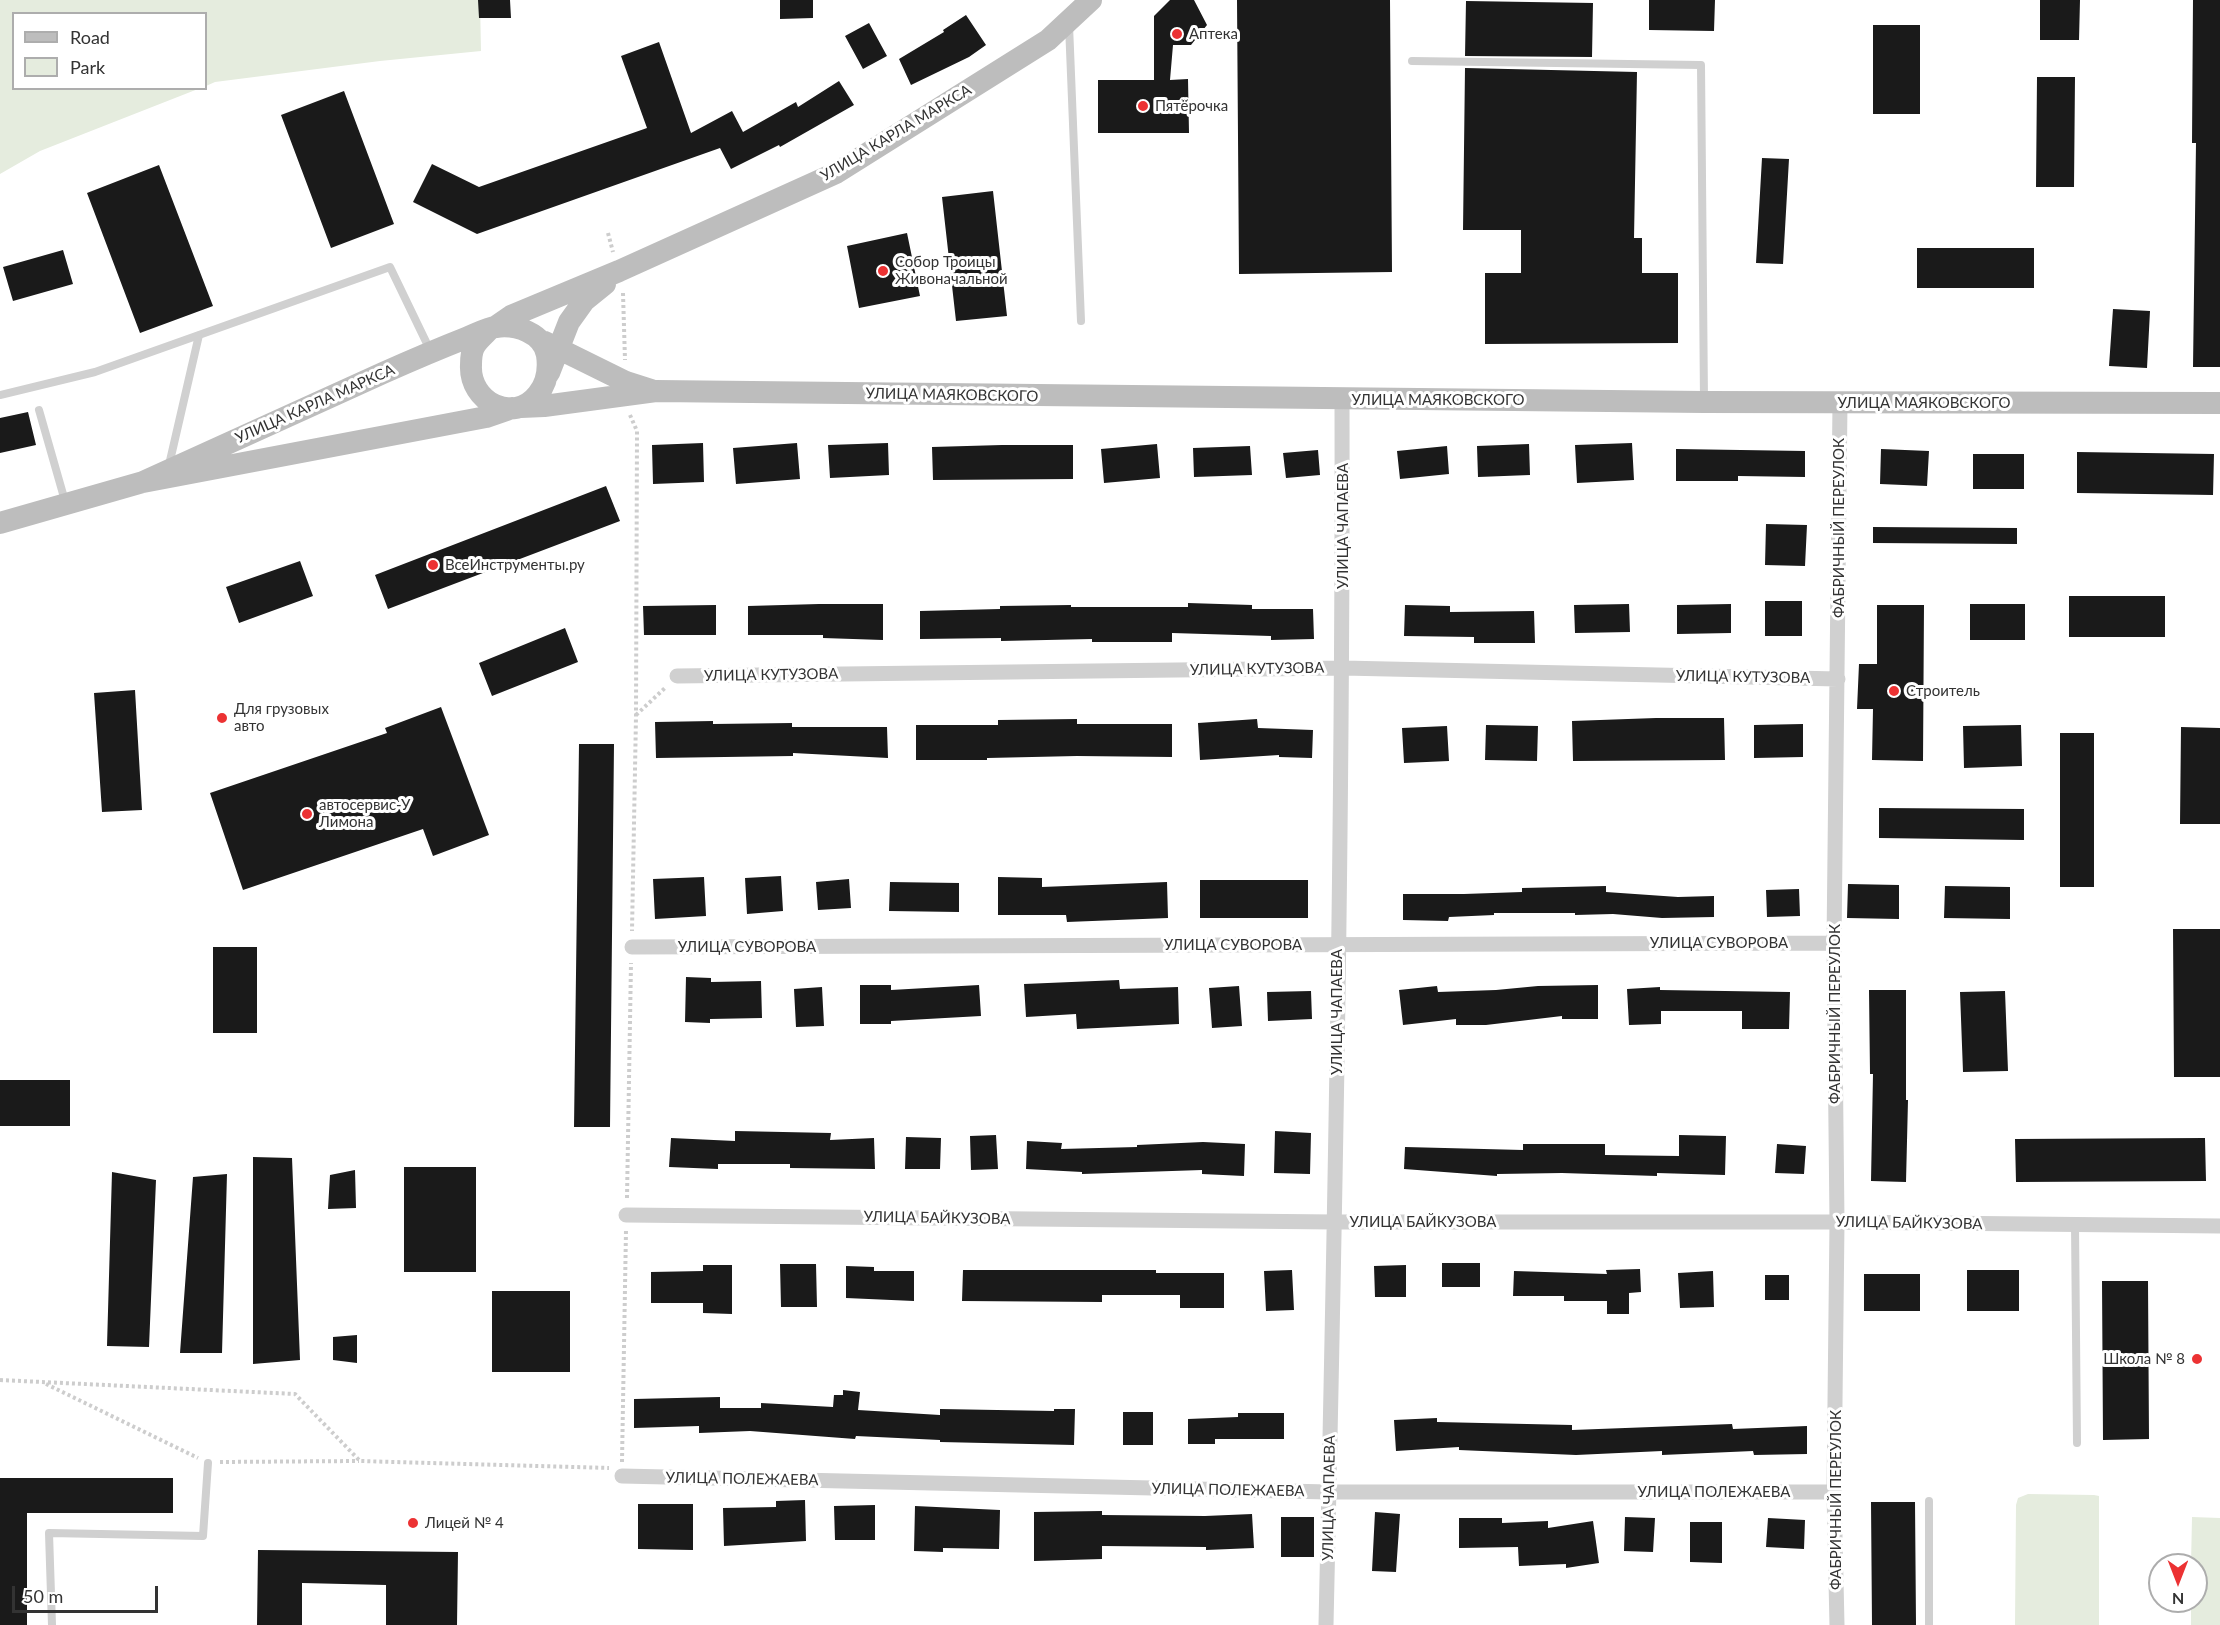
<!DOCTYPE html>
<meta charset="utf-8">
<style>
body{margin:0}
#map{position:relative;width:2220px;height:1625px;overflow:hidden;background:#fff;font-family:Lato,sans-serif}
canvas{display:block}
.legend{position:absolute;left:12px;top:12px;width:195px;height:78px;box-sizing:border-box;background:#fff;border:2px solid #adadad;margin:0;padding:8px 10px;list-style:none;font-size:18px;color:#333}
.legend li{display:flex;align-items:center;gap:12px;height:30px}
.legend b{width:30px;border:2px solid #adadad}
.north{position:absolute;left:2148px;top:1553px;width:60px;height:60px;box-sizing:border-box;background:#fff;border:2px solid #adadad;border-radius:50%;rotate:180deg;font-size:16px;font-weight:700;line-height:24px;text-align:center;color:#333}
.north::after{content:'';display:block;margin:auto;width:21px;height:27px;background:#ec3233;clip-path:polygon(50% 0,100% 100%,50% 72%,0 100%)}
.scale{position:absolute;left:12px;top:1586px;width:146px;height:27px;box-sizing:border-box;border:3px solid #333;border-top:0;padding-left:8px;font-size:18px;line-height:21px;white-space:nowrap;color:#333;-webkit-text-stroke:4px #fff;paint-order:stroke}
</style>
<div id="map">
<canvas width="2220" height="1625"></canvas>
<ul class="legend">
<li><b style="height:8px;background:#bdbdbd"></b>Road</li>
<li><b style="height:16px;background:#e5ecde"></b>Park</li>
</ul>
<div class="north">N</div>
<div class="scale">50 m</div>
</div>
<script>
const c = document.querySelector('canvas').getContext('2d');
c.lineJoin = 'round';
function paint(path, color) { c.fillStyle = color; c.fill(path, 'evenodd'); }
function strokePath(path, color, width, dash) { c.strokeStyle = color; c.lineWidth = width; c.lineCap = dash ? 'butt' : 'round'; c.setLineDash(dash || []); c.stroke(path); }
function drawText(font, color, halo, rows, align = 'center') {
  c.font = font + ' Lato,sans-serif'; c.lineWidth = 6; c.setLineDash([]); c.textBaseline = 'middle'; c.strokeStyle = halo; c.fillStyle = color; for (const [text, x, y, turn = 0] of rows) {
    c.save(); c.translate(x, y); c.rotate((+turn || 0) * Math.PI / 180); c.textAlign = isNaN(turn) ? turn : align; if (halo) c.strokeText(text, 0, 0); c.fillText(text, 0, 0); c.restore();
  }
}
const green = new Path2D(`
 M 0,0 L 480,0 L 481,51 L 380,61 L 215,82 L 206,86 L 206,14 L 14,14 L 14,88 L 198,89 L 40,151 L 0,174 Z
 M 2028,1494 L 2094,1495 L 2099,1496 L 2099,1625 L 2015,1625 L 2016,1505 L 2018,1498 Z
 M 2192,1517 L 2220,1518 L 2220,1625 L 2191,1625 L 2191,1601 L 2196,1601 L 2196,1565 L 2191,1565 Z`);
const building = new Path2D(`
 M 478,0 L 510,0 L 511,18 L 479,18 Z
 M 780,0 L 813,0 L 813,18 L 780,19 Z
 M 1170,0 L 1194,0 L 1207,25 L 1191,45 L 1173,45 L 1170,80 L 1188,79 L 1189,133 L 1098,133 L 1098,80 L 1154,80 L 1154,16 Z
 M 1237,0 L 1390,0 L 1392,272 L 1239,274 Z
 M 1649,0 L 1715,0 L 1714,31 L 1649,30 Z
 M 2040,0 L 2080,0 L 2079,40 L 2040,40 Z
 M 2193,0 L 2220,0 L 2220,367 L 2193,367 L 2196,143 L 2192,143 Z
 M 1466,1 L 1593,3 L 1592,57 L 1465,56 Z
 M 966,15 L 986,45 L 969,57 L 911,85 L 899,59 L 944,32 L 943,30 Z
 M 869,23 L 887,56 L 863,69 L 845,36 Z
 M 1873,25 L 1920,25 L 1920,114 L 1873,114 Z
 M 659,42 L 691,133 L 732,111 L 743,132 L 796,102 L 798,107 L 839,81 L 854,105 L 780,147 L 779,145 L 731,169 L 720,148 L 477,234 L 413,202 L 432,164 L 479,187 L 647,128 L 621,56 Z
 M 1465,68 L 1637,72 L 1634,238 L 1642,238 L 1642,273 L 1678,273 L 1678,343 L 1485,344 L 1485,273 L 1521,273 L 1521,230 L 1463,230 Z
 M 2037,77 L 2075,77 L 2074,187 L 2036,187 Z
 M 344,91 L 394,224 L 331,248 L 281,115 Z
 M 1762,158 L 1789,159 L 1783,264 L 1756,263 Z
 M 159,165 L 213,306 L 140,333 L 87,193 Z
 M 993,191 L 1007,316 L 956,321 L 942,197 Z
 M 907,233 L 920,296 L 859,308 L 847,246 Z
 M 1917,248 L 2034,248 L 2034,288 L 1917,288 Z
 M 63,250 L 73,284 L 13,301 L 3,267 Z
 M 2113,309 L 2150,311 L 2147,368 L 2109,366 Z
 M 28,412 L 36,445 L 0,453 L 0,418 Z
 M 703,443 L 704,482 L 653,484 L 652,445 Z
 M 797,443 L 800,479 L 736,484 L 733,448 Z
 M 888,443 L 889,475 L 830,478 L 828,445 Z
 M 1632,443 L 1634,480 L 1577,483 L 1575,445 Z
 M 1157,444 L 1160,478 L 1104,483 L 1101,449 Z
 M 1529,444 L 1530,475 L 1478,477 L 1477,446 Z
 M 1002,445 L 1073,445 L 1073,479 L 933,480 L 932,447 Z
 M 1250,446 L 1252,475 L 1194,477 L 1193,448 Z
 M 1447,446 L 1449,474 L 1400,479 L 1397,451 Z
 M 1676,449 L 1805,451 L 1805,477 L 1738,476 L 1738,481 L 1676,481 Z
 M 1881,449 L 1929,451 L 1927,486 L 1880,484 Z
 M 1318,450 L 1320,475 L 1286,478 L 1283,453 Z
 M 2077,452 L 2214,454 L 2213,495 L 2077,493 Z
 M 1973,454 L 2024,454 L 2024,489 L 1973,489 Z
 M 606,486 L 620,521 L 388,609 L 375,575 Z
 M 1766,524 L 1807,525 L 1805,566 L 1765,565 Z
 M 1873,527 L 2017,528 L 2017,544 L 1873,543 Z
 M 300,561 L 313,596 L 239,623 L 226,587 Z
 M 2069,596 L 2165,596 L 2165,637 L 2069,637 Z
 M 1765,601 L 1802,601 L 1802,636 L 1765,636 Z
 M 1188,603 L 1252,605 L 1252,609 L 1313,609 L 1314,639 L 1271,640 L 1271,636 L 1172,633 L 1172,642 L 1092,642 L 1092,639 L 1001,641 L 1001,638 L 920,639 L 920,611 L 1000,609 L 1000,606 L 1071,605 L 1071,607 L 1188,607 Z
 M 819,604 L 883,604 L 883,640 L 823,638 L 823,635 L 748,635 L 748,606 Z
 M 1629,604 L 1630,632 L 1575,633 L 1574,605 Z
 M 1731,604 L 1731,633 L 1677,634 L 1677,605 Z
 M 1970,604 L 2025,604 L 2025,640 L 1970,640 Z
 M 716,605 L 716,635 L 644,635 L 643,606 Z
 M 1405,605 L 1450,606 L 1450,612 L 1534,611 L 1535,643 L 1474,643 L 1474,637 L 1404,636 Z
 M 1877,605 L 1924,605 L 1923,761 L 1872,760 L 1873,709 L 1857,709 L 1859,664 L 1877,664 Z
 M 565,628 L 578,662 L 492,696 L 479,663 Z
 M 135,690 L 142,810 L 102,812 L 94,693 Z
 M 441,707 L 489,835 L 433,856 L 423,829 L 243,890 L 210,793 L 387,733 L 385,728 Z
 M 1656,718 L 1724,718 L 1725,760 L 1573,761 L 1572,721 Z
 M 1077,719 L 1077,724 L 1172,724 L 1172,757 L 1077,756 L 987,758 L 987,760 L 916,760 L 916,725 L 998,725 L 998,720 Z
 M 1257,719 L 1258,728 L 1313,730 L 1312,758 L 1279,757 L 1279,755 L 1200,760 L 1198,723 Z
 M 713,721 L 713,724 L 792,723 L 792,727 L 887,727 L 888,758 L 793,753 L 793,756 L 656,758 L 655,722 Z
 M 1803,724 L 1803,757 L 1754,758 L 1754,725 Z
 M 1486,725 L 1538,726 L 1537,761 L 1485,760 Z
 M 2021,725 L 2022,766 L 1964,768 L 1963,726 Z
 M 1447,726 L 1449,761 L 1404,763 L 1402,728 Z
 M 2181,727 L 2220,728 L 2220,824 L 2180,824 Z
 M 2060,733 L 2094,733 L 2094,887 L 2060,887 Z
 M 579,744 L 614,744 L 610,1127 L 574,1127 Z
 M 1879,808 L 2024,809 L 2024,840 L 1879,838 Z
 M 781,876 L 783,911 L 747,914 L 745,878 Z
 M 704,877 L 706,916 L 655,919 L 653,879 Z
 M 998,877 L 1042,878 L 1042,887 L 1167,882 L 1168,918 L 1067,922 L 1066,915 L 998,915 Z
 M 849,879 L 851,908 L 818,910 L 816,882 Z
 M 1200,880 L 1308,880 L 1308,918 L 1200,918 Z
 M 890,882 L 959,883 L 959,912 L 889,911 Z
 M 1848,884 L 1899,885 L 1899,919 L 1847,918 Z
 M 1606,886 L 1606,892 L 1678,897 L 1714,896 L 1714,917 L 1662,918 L 1613,914 L 1575,915 L 1575,913 L 1494,913 L 1494,915 L 1449,917 L 1448,921 L 1403,920 L 1403,894 L 1464,894 L 1522,892 L 1522,888 Z
 M 1945,886 L 2010,887 L 2010,919 L 1944,918 Z
 M 1799,889 L 1800,916 L 1767,917 L 1766,890 Z
 M 2173,929 L 2220,929 L 2220,1077 L 2174,1077 Z
 M 213,947 L 257,947 L 257,1033 L 213,1033 Z
 M 686,977 L 711,978 L 711,982 L 761,981 L 762,1018 L 710,1019 L 710,1023 L 685,1022 Z
 M 1119,980 L 1120,989 L 1178,987 L 1179,1024 L 1077,1029 L 1076,1014 L 1026,1017 L 1024,984 Z
 M 860,985 L 891,985 L 891,990 L 979,985 L 981,1016 L 891,1021 L 891,1024 L 860,1024 Z
 M 1598,985 L 1598,1019 L 1562,1019 L 1562,1016 L 1486,1025 L 1456,1025 L 1456,1019 L 1403,1025 L 1399,990 L 1437,986 L 1438,992 L 1496,990 L 1538,986 Z
 M 1239,986 L 1242,1026 L 1212,1028 L 1209,988 Z
 M 822,987 L 824,1026 L 796,1027 L 794,989 Z
 M 1660,987 L 1660,990 L 1790,992 L 1789,1029 L 1742,1029 L 1742,1011 L 1661,1011 L 1661,1024 L 1629,1025 L 1627,989 Z
 M 1869,990 L 1906,990 L 1906,1100 L 1908,1100 L 1906,1182 L 1871,1181 L 1873,1074 L 1870,1074 Z
 M 1311,991 L 1312,1019 L 1268,1021 L 1267,992 Z
 M 2005,991 L 2008,1071 L 1963,1072 L 1960,992 Z
 M 0,1080 L 70,1080 L 70,1126 L 0,1126 Z
 M 735,1131 L 831,1133 L 830,1140 L 874,1138 L 875,1169 L 790,1168 L 790,1164 L 718,1164 L 718,1169 L 669,1167 L 671,1138 L 735,1141 Z
 M 1275,1131 L 1311,1133 L 1310,1174 L 1274,1173 Z
 M 996,1135 L 998,1169 L 971,1170 L 970,1136 Z
 M 1679,1135 L 1726,1136 L 1725,1175 L 1657,1173 L 1657,1176 L 1562,1173 L 1497,1174 L 1497,1176 L 1404,1169 L 1405,1147 L 1523,1150 L 1523,1144 L 1605,1144 L 1605,1155 L 1679,1156 Z
 M 906,1137 L 941,1138 L 940,1169 L 905,1169 Z
 M 2205,1138 L 2206,1181 L 2016,1182 L 2015,1139 Z
 M 1027,1141 L 1062,1143 L 1061,1149 L 1137,1147 L 1137,1145 L 1203,1142 L 1245,1144 L 1244,1176 L 1202,1174 L 1202,1170 L 1082,1174 L 1082,1172 L 1026,1169 Z
 M 1777,1144 L 1806,1146 L 1804,1174 L 1775,1173 Z
 M 253,1157 L 292,1158 L 300,1360 L 253,1364 Z
 M 404,1167 L 476,1167 L 476,1272 L 404,1272 Z
 M 355,1170 L 356,1208 L 328,1209 L 330,1175 Z
 M 112,1172 L 156,1180 L 149,1347 L 107,1346 Z
 M 227,1174 L 222,1353 L 180,1353 L 193,1177 Z
 M 1442,1263 L 1480,1263 L 1480,1287 L 1442,1287 Z
 M 780,1264 L 816,1264 L 817,1307 L 781,1307 Z
 M 703,1265 L 732,1265 L 732,1314 L 703,1313 L 703,1303 L 651,1303 L 651,1272 L 703,1271 Z
 M 1406,1265 L 1406,1297 L 1375,1297 L 1374,1266 Z
 M 846,1266 L 874,1267 L 874,1271 L 914,1271 L 914,1301 L 846,1298 Z
 M 1640,1269 L 1641,1292 L 1629,1293 L 1629,1314 L 1607,1314 L 1607,1301 L 1564,1301 L 1564,1296 L 1513,1296 L 1514,1271 L 1607,1274 L 1606,1270 Z
 M 963,1270 L 1156,1270 L 1156,1273 L 1224,1273 L 1224,1308 L 1180,1308 L 1180,1295 L 1102,1295 L 1102,1302 L 962,1301 Z
 M 1292,1270 L 1294,1310 L 1266,1311 L 1264,1271 Z
 M 1967,1270 L 2019,1270 L 2019,1311 L 1967,1311 Z
 M 1713,1271 L 1714,1307 L 1680,1308 L 1678,1273 Z
 M 1864,1274 L 1920,1274 L 1920,1311 L 1864,1311 Z
 M 1765,1275 L 1789,1275 L 1789,1300 L 1765,1300 Z
 M 2102,1281 L 2148,1281 L 2149,1439 L 2103,1440 Z
 M 492,1291 L 570,1291 L 570,1372 L 492,1372 Z
 M 357,1335 L 357,1363 L 333,1360 L 333,1337 Z
 M 843,1390 L 860,1392 L 858,1410 L 940,1415 L 940,1409 L 1054,1411 L 1054,1409 L 1075,1409 L 1074,1445 L 940,1442 L 940,1440 L 856,1436 L 855,1439 L 750,1431 L 699,1433 L 699,1426 L 634,1428 L 634,1399 L 720,1397 L 720,1408 L 761,1408 L 761,1403 L 833,1407 L 834,1395 L 843,1395 Z
 M 1123,1412 L 1153,1412 L 1153,1445 L 1123,1445 Z
 M 1238,1413 L 1284,1413 L 1284,1439 L 1215,1439 L 1215,1444 L 1188,1444 L 1188,1419 L 1238,1417 Z
 M 1437,1418 L 1437,1422 L 1572,1425 L 1572,1430 L 1732,1424 L 1733,1429 L 1807,1426 L 1807,1454 L 1754,1455 L 1753,1451 L 1662,1455 L 1662,1451 L 1576,1455 L 1459,1450 L 1459,1447 L 1396,1451 L 1394,1420 Z
 M 0,1478 L 173,1478 L 173,1513 L 27,1513 L 27,1625 L 0,1625 Z
 M 805,1500 L 806,1541 L 724,1546 L 723,1508 L 776,1507 L 776,1501 Z
 M 1871,1502 L 1915,1502 L 1916,1625 L 1872,1625 Z
 M 638,1504 L 693,1504 L 693,1550 L 638,1549 Z
 M 875,1505 L 875,1540 L 835,1540 L 834,1506 Z
 M 915,1506 L 1000,1510 L 999,1549 L 943,1548 L 943,1552 L 914,1551 Z
 M 1102,1511 L 1102,1515 L 1205,1516 L 1252,1514 L 1254,1548 L 1206,1550 L 1206,1547 L 1102,1546 L 1102,1559 L 1034,1561 L 1034,1512 Z
 M 1375,1512 L 1400,1514 L 1396,1572 L 1372,1571 Z
 M 1281,1517 L 1314,1517 L 1314,1557 L 1281,1557 Z
 M 1625,1517 L 1655,1518 L 1653,1552 L 1624,1551 Z
 M 1459,1518 L 1502,1518 L 1502,1523 L 1548,1521 L 1548,1528 L 1593,1521 L 1599,1563 L 1566,1568 L 1566,1564 L 1519,1566 L 1518,1547 L 1459,1548 Z
 M 1768,1518 L 1805,1520 L 1804,1549 L 1766,1547 Z
 M 1690,1522 L 1722,1522 L 1722,1563 L 1690,1562 Z
 M 258,1550 L 458,1552 L 457,1625 L 386,1625 L 386,1585 L 302,1583 L 302,1625 L 257,1625 Z`);
const path = new Path2D(`
 M 608,233 L 613,252
 M 623,293 L 625,360
 M 630,415 L 637,431 L 636,716 L 632,931
 M 636,715 L 666,687
 M 627,1198 L 631,963
 M 0,1380 L 295,1394 L 360,1461 L 609,1468
 M 46,1384 L 198,1458
 M 220,1462 L 359,1461
 M 622,1462 L 626,1230`);
const lane = new Path2D(`
 M 1069,25 L 1081,321
 M 1412,61 L 1701,65 L 1704,401
 M 0,395 L 95,372 L 390,267 L 430,350
 M 39,410 L 65,501
 M 169,465 L 199,335
 M 2075,1224 L 2077,1443
 M 1929,1501 L 1929,1625
 M 52,1625 L 49,1533 L 203,1536 L 208,1463`);
const street = new Path2D(`
 M 677,676 L 1343,668 L 1838,679
 M 632,947 L 1834,943
 M 626,1215 L 1335,1222 L 1837,1222 L 2220,1226
 M 622,1476 L 1329,1492 L 1834,1492
 M 1326,1625 C 1335,1217 1343,808 1342,399
 M 1837,1625 L 1834,1492 L 1837,1222 L 1834,943 L 1840,403`);
const secondary = new Path2D(`
 M 495,327 L 511,316 L 619,271 L 836,173 L 1048,40 L 1091,0
 M 545,342 L 626,382 L 651,390
 M 549,373 L 569,322 L 584,301 L 605,284
 M 521,407 L 544,406 L 656,391 L 1704,402 L 2220,403
 M 143,482 C 223,446 303,409 383,373 C 410,361 438,349 466,338 C 476,334 487,328 496,327 C 516,324 543,333 547,355 C 549,369 547,383 538,394 C 514,425 469,402 471,365 C 471,360 472,351 474,347 C 477,341 484,335 489,330
 M 0,523 L 143,482 L 486,417 L 512,408`);
const markers = [
 [1177,34,6,"#ec3233"],
 [1143,106,6,"#ec3233"],
 [883,271,6,"#ec3233"],
 [433,565,6,"#ec3233"],
 [1894,691,6,"#ec3233"],
 [222,718,6,"#ec3233"],
 [307,814,6,"#ec3233"],
 [2197,1359,6,"#ec3233"],
 [413,1523,6,"#ec3233"]
];
const poiNames = [
 ["Аптека",1189,34],
 ["Пятёрочка",1155,106],
 ["Собор Троицы",895,262],
 ["Живоначальной",895,279],
 ["ВсеИнструменты.ру",445,565],
 ["Строитель",1906,691],
 ["Для грузовых",234,709],
 ["авто",234,726],
 ["автосервис-У",319,805],
 ["Лимона",319,822],
 ["Школа № 8",2185,1359,"right"],
 ["Лицей № 4",425,1523]
];
const streetNames = [
 ["УЛИЦА КАРЛА МАРКСА",896,133,-31],
 ["УЛИЦА МАЯКОВСКОГО",952,395,1],
 ["УЛИЦА МАЯКОВСКОГО",1438,400],
 ["УЛИЦА МАЯКОВСКОГО",1924,403],
 ["УЛИЦА КАРЛА МАРКСА",315,404,-24],
 ["УЛИЦА ЧАПАЕВА",1343,526,-90],
 ["ФАБРИЧНЫЙ ПЕРЕУЛОК",1839,528,-90],
 ["УЛИЦА КУТУЗОВА",1257,669,-1],
 ["УЛИЦА КУТУЗОВА",771,675,-1],
 ["УЛИЦА КУТУЗОВА",1743,677,1],
 ["УЛИЦА СУВОРОВА",1719,943],
 ["УЛИЦА СУВОРОВА",1233,945],
 ["УЛИЦА СУВОРОВА",747,947],
 ["УЛИЦА ЧАПАЕВА",1337,1012,-90],
 ["ФАБРИЧНЫЙ ПЕРЕУЛОК",1835,1014,-90],
 ["УЛИЦА БАЙКУЗОВА",937,1218,1],
 ["УЛИЦА БАЙКУЗОВА",1423,1222],
 ["УЛИЦА БАЙКУЗОВА",1909,1223,1],
 ["УЛИЦА ПОЛЕЖАЕВА",742,1479,1],
 ["УЛИЦА ПОЛЕЖАЕВА",1228,1490,1],
 ["УЛИЦА ПОЛЕЖАЕВА",1714,1492],
 ["УЛИЦА ЧАПАЕВА",1329,1498,-89],
 ["ФАБРИЧНЫЙ ПЕРЕУЛОК",1836,1500,-90]
];
paint(green, '#e5ecde');
paint(building, '#1a1a1a');
strokePath(path, '#cdcdcd', 4, [3, 3]);
strokePath(lane, '#d0d0d0', 8);
strokePath(street, '#d0d0d0', 15);
strokePath(secondary, '#bdbdbd', 22);
for (const [x, y, r, color] of markers) { const dot = new Path2D(); dot.arc(x, y, r, 0, 2 * Math.PI); c.fillStyle = color; c.fill(dot); strokePath(dot, '#fff', 2); }
drawText('15px', '#333', '#fff', poiNames, 'left');
drawText('15px', '#333', '#fff', streetNames);
</script>
